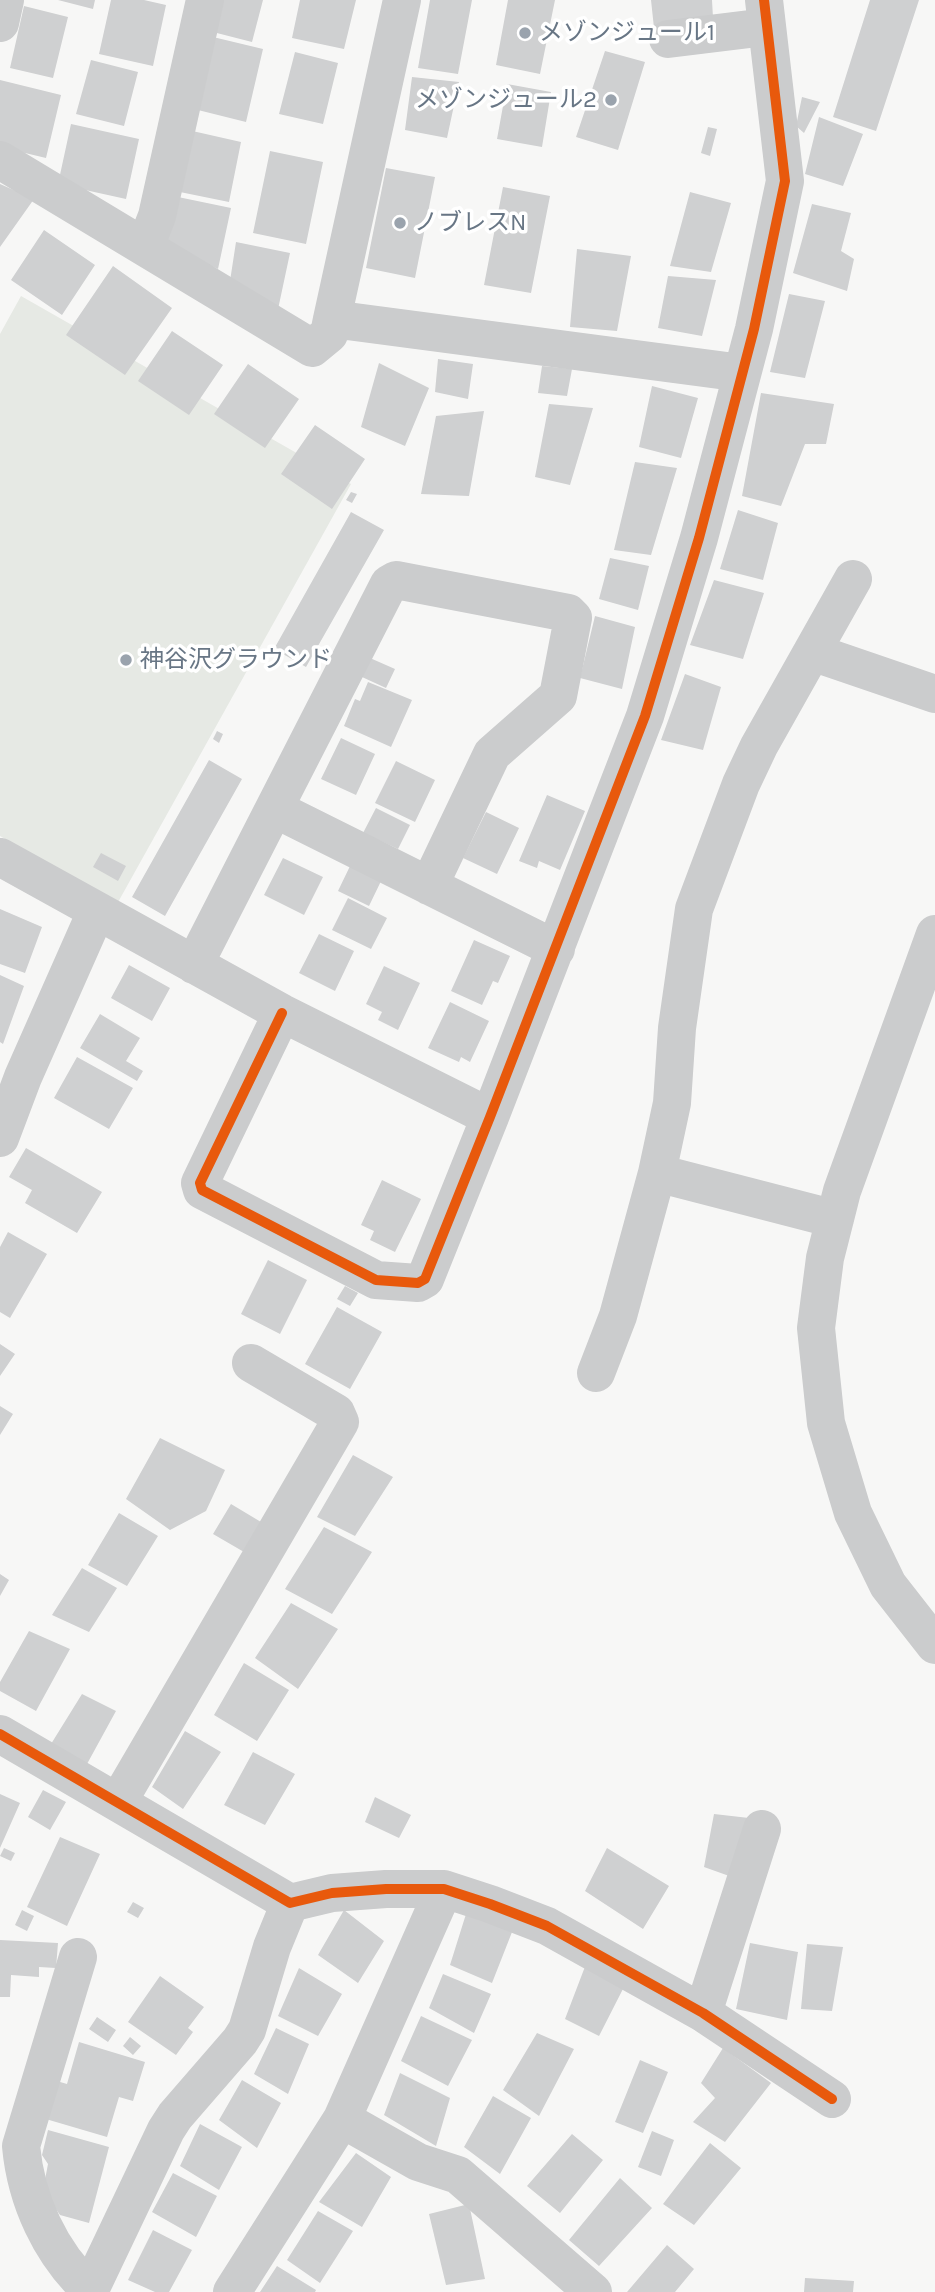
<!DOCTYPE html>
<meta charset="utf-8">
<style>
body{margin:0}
canvas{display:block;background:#f7f7f6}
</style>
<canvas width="935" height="2292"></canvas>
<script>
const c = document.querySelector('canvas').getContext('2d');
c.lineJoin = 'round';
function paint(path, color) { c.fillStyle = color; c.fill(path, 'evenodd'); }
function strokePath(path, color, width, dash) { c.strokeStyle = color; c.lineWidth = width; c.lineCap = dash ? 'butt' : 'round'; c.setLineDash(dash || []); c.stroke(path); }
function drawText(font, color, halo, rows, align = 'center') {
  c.font = font + ' Karla,"Noto Sans JP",sans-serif'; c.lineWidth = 7; c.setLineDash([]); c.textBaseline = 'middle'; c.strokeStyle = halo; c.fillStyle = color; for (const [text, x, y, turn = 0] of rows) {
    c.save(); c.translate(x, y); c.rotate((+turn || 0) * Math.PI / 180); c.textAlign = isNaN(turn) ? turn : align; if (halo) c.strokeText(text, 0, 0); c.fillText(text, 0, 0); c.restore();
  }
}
const green = new Path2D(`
 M 21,296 L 351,484 L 117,904 L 0,836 L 0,334 Z`);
const building = new Path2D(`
 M 58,0 L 95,0 L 93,9 Z
 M 111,0 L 144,0 L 166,5 L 153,66 L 99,54 Z
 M 217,0 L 263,0 L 252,42 L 209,31 Z
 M 300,0 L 356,0 L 344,49 L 292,38 Z
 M 430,0 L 472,0 L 458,74 L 418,68 Z
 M 508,0 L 555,0 L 540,74 L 496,65 Z
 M 651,0 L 712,0 L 713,18 L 654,28 Z
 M 870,0 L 919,0 L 876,131 L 833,117 Z
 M 24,6 L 68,17 L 53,78 L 10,68 Z
 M 213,37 L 263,49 L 246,122 L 194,109 Z
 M 605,51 L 645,62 L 618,150 L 576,137 Z
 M 295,52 L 338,63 L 323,124 L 279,114 Z
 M 91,60 L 138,72 L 124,126 L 76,114 Z
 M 412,77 L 459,82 L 447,138 L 405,130 Z
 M 0,80 L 61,95 L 46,158 L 0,147 Z
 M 507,84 L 551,92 L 542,147 L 497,139 Z
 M 802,97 L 820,102 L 804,133 L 796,126 Z
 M 819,117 L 863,134 L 843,186 L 805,174 Z
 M 71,124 L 139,139 L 126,199 L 58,184 Z
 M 708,127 L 717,129 L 710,156 L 701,153 Z
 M 188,130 L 241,142 L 229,202 L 175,191 Z
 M 270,151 L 323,162 L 306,244 L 253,233 Z
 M 386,168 L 435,177 L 415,278 L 366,268 Z
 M 0,184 L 34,199 L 0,247 Z
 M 503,187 L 550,196 L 531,293 L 484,285 Z
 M 690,192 L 731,203 L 711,272 L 670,266 Z
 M 178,197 L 231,208 L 218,269 L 164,244 Z
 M 812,204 L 851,213 L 841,251 L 854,259 L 847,291 L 793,273 Z
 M 44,230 L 95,265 L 62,315 L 11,280 Z
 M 236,242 L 290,253 L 277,314 L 228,294 Z
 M 577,249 L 631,256 L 617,331 L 570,327 Z
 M 113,266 L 172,308 L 125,375 L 66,335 Z
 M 668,276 L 716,280 L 702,336 L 658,328 Z
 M 789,294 L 825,301 L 805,378 L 770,372 Z
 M 172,331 L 223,365 L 189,415 L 138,381 Z
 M 438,359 L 473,364 L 468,399 L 435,392 Z
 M 379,363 L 429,388 L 405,446 L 361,427 Z
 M 248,364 L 299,399 L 265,448 L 214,414 Z
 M 542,366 L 572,369 L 567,396 L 538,393 Z
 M 652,386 L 698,398 L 681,458 L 639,447 Z
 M 761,393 L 834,404 L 826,444 L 805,444 L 781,506 L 742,496 Z
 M 549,404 L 593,408 L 570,485 L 535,477 Z
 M 484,411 L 469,496 L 421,494 L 436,416 Z
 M 315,425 L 365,459 L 332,509 L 281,474 Z
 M 635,462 L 677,468 L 651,555 L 614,550 Z
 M 351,492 L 357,494 L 352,503 L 346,500 Z
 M 738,510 L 778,523 L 763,580 L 720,569 Z
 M 351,512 L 384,530 L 306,667 L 274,649 Z
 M 610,558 L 649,566 L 638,610 L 599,599 Z
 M 714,580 L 764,593 L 743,659 L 690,645 Z
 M 595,616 L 635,627 L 622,689 L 580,678 Z
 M 370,658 L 395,669 L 386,688 L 362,677 Z
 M 685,674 L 721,687 L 703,750 L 661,740 Z
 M 368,682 L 412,700 L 391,747 L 344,726 L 355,699 L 360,701 Z
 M 217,731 L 223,734 L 219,743 L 213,739 Z
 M 341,738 L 375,754 L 356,795 L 321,779 Z
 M 209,760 L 242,779 L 165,916 L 132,897 Z
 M 396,761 L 435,780 L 415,822 L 375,803 Z
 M 547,795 L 585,811 L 560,870 L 539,861 L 537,868 L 519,861 Z
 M 376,808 L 410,825 L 398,849 L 363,833 Z
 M 486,812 L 519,828 L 497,874 L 463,858 Z
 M 101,853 L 126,866 L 118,881 L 93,867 Z
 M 283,858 L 323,877 L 304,915 L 264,895 Z
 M 351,864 L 382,879 L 369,906 L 338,891 Z
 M 348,898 L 387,918 L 371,949 L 332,930 Z
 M 0,909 L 42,927 L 25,973 L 0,964 Z
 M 319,934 L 354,951 L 335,991 L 299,973 Z
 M 474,940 L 510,956 L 498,983 L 493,981 L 482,1005 L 451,991 Z
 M 129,965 L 170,988 L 152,1021 L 111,998 Z
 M 384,966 L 420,983 L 398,1030 L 378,1020 L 382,1012 L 366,1004 Z
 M 0,975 L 24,986 L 3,1044 L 0,1042 Z
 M 450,1002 L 489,1021 L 470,1062 L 461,1057 L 459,1062 L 428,1048 Z
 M 100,1014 L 140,1038 L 126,1061 L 143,1071 L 137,1081 L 80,1048 Z
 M 77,1057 L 133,1088 L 109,1129 L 54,1098 Z
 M 26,1148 L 102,1192 L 77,1233 L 25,1203 L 32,1190 L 9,1177 Z
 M 382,1180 L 421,1199 L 395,1252 L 370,1240 L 374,1231 L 361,1225 Z
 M 8,1232 L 47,1254 L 10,1318 L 0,1312 L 0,1247 Z
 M 268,1260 L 307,1280 L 280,1334 L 241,1314 Z
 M 345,1286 L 358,1293 L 350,1306 L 337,1299 Z
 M 337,1307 L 382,1332 L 350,1389 L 305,1364 Z
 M 0,1344 L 15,1354 L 0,1376 Z
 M 0,1406 L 13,1414 L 0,1435 Z
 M 160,1438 L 225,1470 L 206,1511 L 170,1530 L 126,1499 Z
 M 353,1455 L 393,1477 L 355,1536 L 317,1517 Z
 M 231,1504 L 261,1522 L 244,1552 L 213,1534 Z
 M 119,1513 L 158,1536 L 127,1586 L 88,1565 Z
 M 324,1527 L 372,1552 L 332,1614 L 285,1589 Z
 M 82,1568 L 117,1588 L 89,1632 L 52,1615 Z
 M 0,1574 L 9,1580 L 0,1596 Z
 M 291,1603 L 338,1629 L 298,1689 L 255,1658 Z
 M 29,1631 L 70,1649 L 36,1711 L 0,1691 L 0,1682 Z
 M 244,1663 L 289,1690 L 257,1741 L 214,1715 Z
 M 82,1694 L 116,1711 L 87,1764 L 51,1744 Z
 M 185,1731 L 221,1752 L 183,1809 L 152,1787 Z
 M 253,1752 L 295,1774 L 265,1825 L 224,1805 Z
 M 43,1790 L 66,1802 L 50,1830 L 28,1817 Z
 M 0,1794 L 20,1803 L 0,1848 Z
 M 375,1797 L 411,1815 L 399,1838 L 365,1822 Z
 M 714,1814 L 749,1818 L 732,1877 L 704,1867 Z
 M 60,1837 L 100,1854 L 67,1926 L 27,1907 Z
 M 4,1848 L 15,1853 L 11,1861 L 0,1856 Z
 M 607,1848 L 669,1886 L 643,1929 L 585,1891 Z
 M 133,1902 L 144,1908 L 138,1918 L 127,1912 Z
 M 22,1910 L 34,1916 L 27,1931 L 15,1925 Z
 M 344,1910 L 384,1941 L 358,1983 L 318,1955 Z
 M 466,1914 L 514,1927 L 492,1983 L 450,1965 Z
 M 0,1940 L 58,1943 L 56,1968 L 39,1967 L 39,1977 L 11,1975 L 10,1997 L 0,1997 Z
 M 750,1943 L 798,1952 L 787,2020 L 736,2009 Z
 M 807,1944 L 843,1947 L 832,2011 L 801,2009 Z
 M 586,1964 L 625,1985 L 599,2036 L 565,2019 Z
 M 299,1968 L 342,1994 L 318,2036 L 278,2016 Z
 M 443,1974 L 491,1994 L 474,2033 L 429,2008 Z
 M 160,1976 L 204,2007 L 188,2028 L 193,2032 L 176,2055 L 128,2022 Z
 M 421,2016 L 472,2040 L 448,2086 L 401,2061 Z
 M 97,2017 L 116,2030 L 108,2042 L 89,2029 Z
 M 276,2028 L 309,2044 L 288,2094 L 254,2074 Z
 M 537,2033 L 574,2049 L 539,2116 L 503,2090 Z
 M 130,2037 L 141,2046 L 133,2055 L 123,2046 Z
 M 79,2042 L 145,2062 L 133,2101 L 119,2097 L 107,2137 L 39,2117 L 50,2079 L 67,2084 Z
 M 723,2048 L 771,2083 L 725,2142 L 693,2122 L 715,2098 L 701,2083 Z
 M 640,2060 L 668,2072 L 643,2133 L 615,2122 Z
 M 400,2073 L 450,2098 L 436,2146 L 384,2115 Z
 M 242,2080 L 281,2103 L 257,2148 L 219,2120 Z
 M 493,2096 L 531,2118 L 500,2174 L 464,2147 Z
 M 200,2124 L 242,2147 L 219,2190 L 180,2166 Z
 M 48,2130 L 109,2147 L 89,2223 L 60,2215 L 43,2190 L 48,2164 L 42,2155 Z
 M 652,2131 L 674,2140 L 661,2176 L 638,2167 Z
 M 572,2134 L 603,2160 L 560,2213 L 527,2186 Z
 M 710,2143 L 741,2168 L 694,2225 L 663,2204 Z
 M 356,2153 L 391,2177 L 362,2227 L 319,2202 Z
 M 173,2173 L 217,2196 L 196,2237 L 152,2212 Z
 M 620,2178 L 652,2208 L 599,2266 L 569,2240 Z
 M 469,2204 L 485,2279 L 446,2285 L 429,2214 Z
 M 318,2211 L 353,2231 L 320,2283 L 287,2260 Z
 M 153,2230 L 192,2250 L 169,2292 L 155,2292 L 128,2280 Z
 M 667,2245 L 694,2269 L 675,2292 L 627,2292 Z
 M 277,2266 L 316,2290 L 315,2292 L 260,2292 Z
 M 805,2278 L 854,2281 L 853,2292 L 804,2292 Z`);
const minor = new Path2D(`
 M 402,0 L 332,319 L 742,373
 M 0,23 L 5,0
 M 668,39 L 766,27
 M 0,160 L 312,348 L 329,334 L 332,319
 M 145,247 L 157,216 L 205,0
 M 812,652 L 935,694
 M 275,809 L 556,949
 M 0,857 L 282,1013 L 490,1117
 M 935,934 L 842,1191 L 825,1258 L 816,1328 L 826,1423 L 853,1513 L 888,1585 L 935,1645
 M 194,965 L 389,584 L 396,580 L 568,613 L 573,618 L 558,696 L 492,754 L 429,886
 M 282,1013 L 200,1183 L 202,1190 L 376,1280 L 418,1283 L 425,1279 L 490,1117 L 645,716 L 699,538 L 754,329 L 785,181 L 764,0
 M 0,1138 L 23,1077 L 96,912
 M 657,1173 L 835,1219
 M 596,1373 L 618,1316 L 657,1173 L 672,1103 L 677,1028 L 694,909 L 741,784 L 759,746 L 853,579
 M 0,1734 L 290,1903 L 332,1893 L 386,1889 L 444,1889 L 490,1904 L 547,1926 L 703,2013 L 832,2099
 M 118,1802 L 340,1422 L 336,1413 L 251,1363
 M 78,1957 L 21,2146 C 26,2200 50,2253 90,2290
 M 703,2013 L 762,1829
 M 342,2119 L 418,2162 L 458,2175 L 593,2292
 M 89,2292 L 166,2130 L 175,2116 L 240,2041 L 247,2030 L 272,1947 L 290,1903
 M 232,2292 L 342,2119 L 444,1889`);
const cycleway = new Path2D(`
 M 282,1013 L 200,1183 L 202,1190 L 376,1280 L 418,1283 L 425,1279 L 490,1117 L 645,716 L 699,538 L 754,329 L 785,181 L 764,0
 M 0,1734 L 290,1903 L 332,1893 L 386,1889 L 444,1889 L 490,1904 L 547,1926 L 703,2013 L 832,2099`);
const markers = [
 [525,33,7,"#9aa3ad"],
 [611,100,7,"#9aa3ad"],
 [400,223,7,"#9aa3ad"],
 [126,660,7,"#9aa3ad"]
];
const poiNames = [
 ["メゾンジュール1",539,33],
 ["メゾンジュール2",597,100,"right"],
 ["ノブレスN",414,223],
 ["神谷沢グラウンド",140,660]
];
paint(green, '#e6e9e4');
paint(building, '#cfd0d1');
strokePath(minor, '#cbcccd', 38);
strokePath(cycleway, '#e8590c', 10);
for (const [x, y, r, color] of markers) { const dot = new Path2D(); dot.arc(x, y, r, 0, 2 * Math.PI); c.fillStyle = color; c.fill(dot); strokePath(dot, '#fff', 2.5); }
drawText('24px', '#687685', '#fff', poiNames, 'left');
</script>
